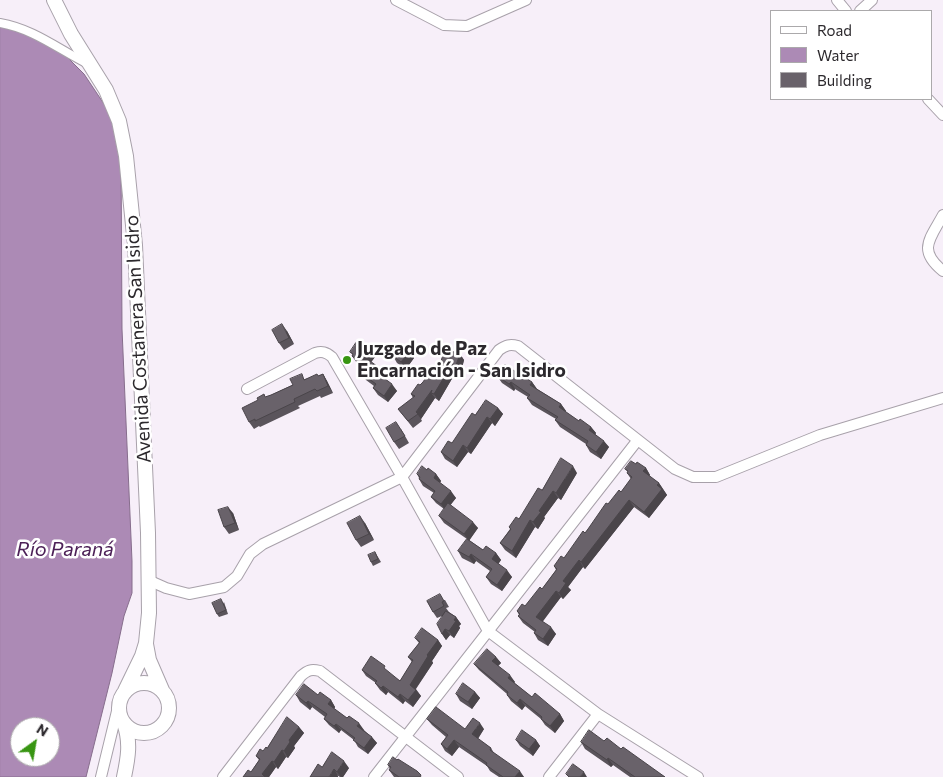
<!DOCTYPE html>
<meta charset="utf-8">
<style>
body{margin:0}
#map{position:relative;width:943px;height:777px;overflow:hidden;background:#f7eff9;font-family:Commissioner,sans-serif}
canvas{display:block}
.legend{position:absolute;left:770px;top:10px;width:162px;height:90px;box-sizing:border-box;background:#fff;border:1px solid #aba9ab;margin:0;padding:6px 9px;list-style:none;font-size:15px;color:#2c292d}
.legend li{display:flex;align-items:center;gap:10px;height:25px}
.legend b{width:25px;border:1px solid #aba9ab}
.north{position:absolute;left:10px;top:717px;width:50px;height:50px;box-sizing:border-box;background:#fff;border:1px solid #aba9ab;border-radius:50%;rotate:32deg;font-size:14px;font-weight:700;line-height:20px;text-align:center;color:#2c292d}
.north::after{content:'';display:block;margin:auto;width:18px;height:22px;background:#389512;clip-path:polygon(50% 0,100% 100%,50% 72%,0 100%)}
</style>
<div id="map">
<canvas width="943" height="777"></canvas>
<ul class="legend">
<li><b style="height:6px;background:#fff"></b>Road</li>
<li><b style="height:14px;background:#ac8ab5"></b>Water</li>
<li><b style="height:14px;background:#69626a"></b>Building</li>
</ul>
<div class="north">N</div>
</div>
<script>
const c = document.querySelector('canvas').getContext('2d');
c.lineJoin = 'round';
function paint(path, color) { c.fillStyle = color; c.fill(path, 'evenodd'); }
function strokePath(path, color, width, dash) { c.strokeStyle = color; c.lineWidth = width; c.lineCap = dash ? 'butt' : 'round'; c.setLineDash(dash || []); c.stroke(path); }
function drawText(font, color, halo, rows, align = 'center') {
  c.font = font + ' Commissioner,sans-serif'; c.lineWidth = 5; c.setLineDash([]); c.textBaseline = 'middle'; c.strokeStyle = halo; c.fillStyle = color; for (const [text, x, y, turn = 0] of rows) {
    c.save(); c.translate(x, y); c.rotate((+turn || 0) * Math.PI / 180); c.textAlign = isNaN(turn) ? turn : align; if (halo) c.strokeText(text, 0, 0); c.fillText(text, 0, 0); c.restore();
  }
}
const water = new Path2D(`
 M 0,26 L 31,36 L 62,52 L 84,74 L 106,107 L 114,127 L 121,156 L 122,329 L 132,561 L 132,593 L 124,616 L 112,673 L 86,777 L 0,777 ZM 20,727 L 50,727 L 50,757 L 20,757 Z`);
const pedestrian = new Path2D(`
 M 0,23 C 34,29 58,49 88,64`);
const minor = new Path2D(`
 M 396,0 L 444,25 L 467,26 L 526,0
 M 837,0 L 846,11
 M 860,11 L 872,0
 M 928,99 L 943,115
 M 943,215 C 930,239 917,250 943,271
 M 247,389 L 315,353 C 322,351 326,352 332,357 L 402,477 L 488,631 L 598,714 L 698,777
 M 148,580 L 166,588 L 189,594 L 224,587 L 237,576 L 250,554 L 263,544 L 402,477 L 499,350 C 506,345 510,344 518,346 L 675,469 L 693,477 L 716,477 L 820,435 L 943,398
 M 101,777 L 118,707
 M 223,777 L 301,676 C 308,670 311,669 320,671 L 458,777
 M 374,777 L 637,441
 M 549,777 L 598,714`);
const secondary = new Path2D(`
 M 54,0 L 71,34 L 106,90 L 119,121 L 126,156 L 135,245 L 148,533 L 149,613 L 146,643 L 142,656 L 125,691
 M 146,644 L 149,660 L 162,690
 M119 708a25 25 0 1 1 50 0a25 25 0 1 1-50 0Z
 M 124,777 C 128,758 131,742 124,723`);
const wall = new Path2D(`
 M 287,331 L 294,344 L 284,350 L 279,343 Z
 M 360,346 L 370,350 L 375,357 L 371,362 L 385,375 L 384,378 L 397,391 L 388,402 L 378,395 L 373,388 L 374,386 L 366,380 L 361,373 L 364,368 L 357,363 L 352,356 L 353,355 L 350,352 Z
 M 410,351 L 414,358 L 406,369 L 397,363 L 393,356 Z
 M 460,354 L 464,360 L 461,372 L 457,370 L 439,401 L 435,398 L 421,419 L 422,421 L 413,428 L 398,409 L 413,398 L 411,394 L 438,370 Z
 M 323,374 L 327,381 L 333,393 L 321,398 L 320,396 L 298,406 L 300,408 L 260,427 L 259,426 L 254,429 L 249,422 L 266,397 L 271,395 L 305,379 L 318,376 Z
 M 497,376 L 532,382 L 537,389 L 561,404 L 566,411 L 565,412 L 579,421 L 591,427 L 596,433 L 595,434 L 609,447 L 601,459 L 590,452 L 586,445 L 586,444 L 560,427 L 555,420 L 556,419 L 532,405 L 527,398 L 528,397 L 515,389 L 514,391 L 502,383 Z
 M 498,408 L 503,414 L 495,426 L 492,423 L 471,454 L 468,452 L 457,467 L 445,459 L 441,452 L 452,443 L 475,415 Z
 M 401,429 L 409,443 L 399,449 L 394,442 Z
 M 636,464 L 646,468 L 650,475 L 649,476 L 659,483 L 667,495 L 649,518 L 634,507 L 585,569 L 583,567 L 568,587 L 571,590 L 563,599 L 561,597 L 542,621 L 556,634 L 548,646 L 538,640 L 534,633 L 535,632 L 523,623 L 518,616 L 519,615 L 517,611 L 525,606 L 542,589 L 556,570 L 554,566 L 564,558 L 585,533 L 608,504 L 621,492 L 631,479 L 627,473 L 628,472 L 625,469 Z
 M 427,470 L 436,474 L 441,481 L 440,483 L 456,498 L 450,505 L 478,528 L 469,540 L 483,550 L 496,553 L 501,560 L 498,564 L 512,577 L 502,591 L 491,584 L 486,577 L 490,571 L 476,561 L 474,564 L 462,558 L 458,551 L 467,539 L 444,523 L 439,516 L 444,509 L 436,503 L 431,497 L 434,493 L 423,486 L 419,479 L 419,478 L 417,474 Z
 M 577,473 L 561,500 L 558,498 L 544,517 L 545,518 L 538,529 L 535,527 L 516,558 L 505,550 L 500,543 L 510,529 L 509,527 L 519,519 L 542,490 Z
 M 233,513 L 239,530 L 229,534 L 224,527 Z
 M 365,523 L 374,540 L 361,547 L 356,540 Z
 M 375,552 L 381,562 L 373,566 L 371,562 Z
 M 445,600 L 449,607 L 446,608 L 449,612 L 456,617 L 461,624 L 459,626 L 460,628 L 454,638 L 450,635 L 446,640 L 442,634 L 442,616 L 437,618 L 433,612 L 427,601 Z
 M 224,602 L 228,614 L 219,617 L 217,614 Z
 M 415,638 L 438,640 L 442,646 L 432,661 L 433,663 L 416,689 L 421,696 L 413,707 L 405,701 L 403,704 L 388,692 L 386,695 L 380,690 L 375,683 L 376,683 L 366,676 L 362,670 L 389,673 L 400,681 L 412,662 L 408,657 L 419,643 Z
 M 496,657 L 501,663 L 498,666 L 515,682 L 514,683 L 532,697 L 560,714 L 564,721 L 555,733 L 545,725 L 541,719 L 525,706 L 522,710 L 511,701 L 507,695 L 507,694 L 479,670 L 474,664 Z
 M 475,692 L 480,698 L 472,709 L 460,701 L 456,694 Z
 M 296,695 L 318,695 L 331,700 L 335,707 L 334,709 L 364,730 L 377,743 L 368,754 L 358,747 L 354,740 L 341,730 L 339,733 L 329,725 L 324,719 L 325,717 L 312,707 L 310,710 L 300,702 Z
 M 427,719 L 465,729 L 484,729 L 478,739 L 491,748 L 494,753 L 524,777 L 499,777 L 490,771 L 487,766 L 459,747 L 452,756 L 445,751 L 441,744 L 446,737 L 432,725 Z
 M 299,727 L 304,733 L 294,746 L 295,748 L 288,758 L 286,757 L 278,769 L 276,767 L 269,777 L 243,777 L 251,772 L 259,760 L 256,756 Z
 M 516,740 L 536,740 L 540,746 L 533,756 L 520,746 Z
 M 604,741 L 621,749 L 665,777 L 630,777 L 613,765 L 611,767 L 585,749 L 581,742 Z
 M 388,765 L 422,777 L 394,777 L 389,770 L 390,769 Z
 M 322,767 L 349,768 L 343,777 L 340,777 Z`);
const shadedWall = new Path2D(`
 M 282,324 L 287,331 L 294,344 L 289,338 Z
 M 370,350 L 375,357 L 366,369 L 361,363 Z
 M 410,351 L 414,358 L 406,369 L 401,362 Z
 M 460,354 L 464,360 L 461,372 L 456,365 Z
 M 452,364 L 457,370 L 439,401 L 434,394 L 431,393 L 435,398 L 421,419 L 416,412 Z
 M 381,369 L 385,375 L 382,380 L 377,373 Z
 M 323,374 L 327,381 L 333,393 L 328,386 Z
 M 511,382 L 515,389 L 514,391 L 509,384 Z
 M 532,382 L 537,389 L 530,385 Z
 M 392,384 L 397,391 L 388,402 L 384,396 Z
 M 561,404 L 566,411 L 564,414 L 559,407 Z
 M 498,408 L 503,414 L 495,426 L 490,419 Z
 M 487,417 L 492,423 L 471,454 L 467,448 Z
 M 591,427 L 596,433 L 594,437 L 589,430 Z
 M 604,441 L 609,447 L 601,459 L 596,452 Z
 M 463,445 L 468,452 L 457,467 L 453,461 Z
 M 573,466 L 577,473 L 561,500 L 556,493 Z
 M 646,468 L 650,475 L 648,478 L 643,471 Z
 M 436,474 L 441,481 L 438,485 L 434,478 Z
 M 659,483 L 667,495 L 649,518 L 644,512 Z
 M 451,491 L 456,498 L 446,511 L 441,504 Z
 M 553,491 L 558,498 L 544,517 L 545,518 L 538,529 L 533,522 L 539,511 Z
 M 629,500 L 634,507 L 585,569 L 581,562 Z
 M 228,507 L 233,513 L 239,530 L 235,523 Z
 M 360,516 L 365,523 L 374,540 L 369,534 Z
 M 530,520 L 535,527 L 516,558 L 512,551 Z
 M 473,522 L 478,528 L 469,541 L 464,534 Z
 M 496,553 L 501,560 L 497,566 L 492,559 Z
 M 471,554 L 476,561 L 474,564 L 469,557 Z
 M 579,560 L 583,567 L 568,587 L 571,590 L 563,599 L 559,593 L 563,581 Z
 M 507,570 L 512,577 L 502,591 L 497,585 Z
 M 556,591 L 561,597 L 541,624 L 536,617 Z
 M 456,617 L 461,624 L 459,626 L 460,628 L 454,638 L 449,631 Z
 M 551,627 L 556,634 L 548,646 L 543,639 Z
 M 445,629 L 450,635 L 446,640 L 442,634 Z
 M 438,640 L 442,646 L 432,661 L 433,663 L 414,691 L 410,685 L 427,655 Z
 M 496,657 L 501,663 L 497,667 L 492,661 Z
 M 510,675 L 515,682 L 513,684 L 508,678 Z
 M 383,686 L 388,692 L 386,695 L 381,688 Z
 M 416,690 L 421,696 L 413,707 L 408,700 Z
 M 475,692 L 480,698 L 472,709 L 468,702 Z
 M 400,694 L 405,701 L 403,704 L 398,697 Z
 M 520,699 L 525,706 L 522,710 L 517,703 Z
 M 331,700 L 335,707 L 333,711 L 328,704 Z
 M 308,701 L 312,707 L 310,710 L 306,703 Z
 M 560,714 L 564,721 L 555,733 L 550,726 Z
 M 359,723 L 364,730 L 362,733 L 357,726 Z
 M 480,723 L 484,729 L 476,741 L 472,734 Z
 M 336,724 L 341,730 L 339,733 L 334,726 Z
 M 299,727 L 304,733 L 294,746 L 295,748 L 288,758 L 284,751 L 289,740 Z
 M 372,737 L 377,743 L 368,754 L 364,748 Z
 M 454,740 L 459,747 L 452,756 L 447,749 Z
 M 536,740 L 540,746 L 533,756 L 529,749 Z
 M 282,750 L 286,757 L 278,769 L 274,762 Z
 M 608,758 L 613,765 L 611,767 L 607,760 Z
 M 272,761 L 276,767 L 269,777 L 264,777 L 262,774 Z
 M 344,761 L 349,768 L 343,777 L 341,777 L 337,772 Z
 M 334,769 L 338,776 L 338,777 L 329,777 Z
 M 520,771 L 524,777 L 515,777 Z
 M 584,772 L 587,777 L 580,777 Z`);
const building = new Path2D(`
 M 282,324 L 289,338 L 279,343 L 272,330 Z
 M 356,343 L 360,346 L 361,344 L 370,350 L 361,363 L 352,356 L 353,354 L 350,352 Z
 M 401,345 L 410,351 L 401,362 L 393,356 Z
 M 445,349 L 460,354 L 456,365 L 452,364 L 434,394 L 431,393 L 432,390 L 416,412 L 418,414 L 408,421 L 398,409 L 415,396 L 411,394 L 418,384 L 420,385 L 423,382 L 433,367 L 438,370 Z
 M 370,361 L 381,369 L 377,373 L 392,384 L 384,396 L 373,388 L 376,384 L 361,373 Z
 M 505,365 L 532,382 L 530,385 L 561,404 L 559,407 L 579,421 L 580,419 L 591,427 L 589,430 L 604,441 L 596,452 L 586,445 L 588,441 L 555,420 L 558,417 L 527,398 L 530,395 L 511,382 L 509,384 L 497,376 Z
 M 302,374 L 304,380 L 317,374 L 318,376 L 323,374 L 328,386 L 317,391 L 315,389 L 294,399 L 295,402 L 255,421 L 255,419 L 249,422 L 242,408 L 258,400 L 257,398 L 264,394 L 265,397 L 271,395 L 293,385 L 290,379 Z
 M 486,400 L 498,408 L 490,419 L 487,417 L 467,448 L 463,445 L 453,461 L 441,452 L 448,441 L 452,443 L 472,413 L 475,415 Z
 M 396,422 L 405,436 L 394,442 L 386,428 Z
 M 561,458 L 573,466 L 556,493 L 553,491 L 539,511 L 541,512 L 533,522 L 530,520 L 512,551 L 500,543 L 511,529 L 509,527 L 516,517 L 519,519 L 538,488 L 542,490 Z
 M 631,461 L 636,464 L 637,462 L 646,468 L 643,471 L 659,483 L 657,485 L 662,489 L 644,512 L 629,500 L 581,562 L 579,560 L 563,581 L 566,583 L 559,593 L 556,591 L 536,617 L 551,627 L 543,639 L 534,633 L 536,630 L 518,616 L 520,614 L 517,611 L 522,604 L 525,606 L 540,587 L 542,589 L 557,569 L 554,566 L 561,556 L 564,558 L 583,531 L 585,533 L 588,529 L 606,503 L 608,504 L 619,490 L 621,492 L 632,477 L 627,473 L 628,471 L 625,469 Z
 M 422,466 L 427,470 L 428,468 L 436,474 L 434,478 L 451,491 L 441,504 L 431,497 L 435,491 L 419,479 L 420,477 L 417,474 Z
 M 448,503 L 473,522 L 464,534 L 439,516 Z
 M 228,507 L 235,523 L 224,527 L 218,510 Z
 M 360,516 L 369,534 L 356,540 L 347,523 Z
 M 467,539 L 483,550 L 486,546 L 496,553 L 492,559 L 507,570 L 497,585 L 486,577 L 492,569 L 471,554 L 469,557 L 458,551 Z
 M 375,552 L 378,559 L 371,562 L 368,555 Z
 M 440,594 L 444,601 L 442,602 L 444,606 L 433,612 L 427,601 Z
 M 221,599 L 226,610 L 217,614 L 212,603 Z
 M 446,611 L 456,617 L 454,620 L 456,621 L 449,631 L 445,629 L 442,634 L 437,624 Z
 M 422,628 L 438,640 L 427,655 L 428,656 L 410,685 L 416,690 L 408,700 L 400,694 L 398,697 L 383,686 L 381,688 L 375,683 L 377,681 L 362,670 L 371,656 L 385,666 L 384,668 L 400,681 L 413,660 L 408,657 L 420,642 L 415,638 Z
 M 487,649 L 496,657 L 492,661 L 510,675 L 508,678 L 532,697 L 535,693 L 560,714 L 550,726 L 541,719 L 542,717 L 520,699 L 517,703 L 507,695 L 508,692 L 474,664 Z
 M 463,683 L 475,692 L 468,702 L 456,694 Z
 M 304,684 L 318,695 L 320,692 L 331,700 L 328,704 L 347,718 L 349,716 L 359,723 L 357,726 L 372,737 L 364,748 L 353,740 L 355,738 L 336,724 L 334,726 L 324,719 L 327,714 L 308,701 L 306,703 L 296,695 Z
 M 436,707 L 465,729 L 473,718 L 480,723 L 472,734 L 491,748 L 490,750 L 520,771 L 515,777 L 503,777 L 486,765 L 487,763 L 454,740 L 447,749 L 441,744 L 448,735 L 427,719 Z
 M 287,717 L 299,727 L 289,740 L 290,742 L 284,751 L 282,750 L 274,762 L 272,761 L 262,774 L 265,777 L 243,777 L 248,770 L 251,772 L 260,759 L 256,756 L 260,749 L 263,751 L 266,747 L 267,748 Z
 M 522,730 L 536,740 L 529,749 L 516,740 Z
 M 589,730 L 604,741 L 607,738 L 621,749 L 623,747 L 665,777 L 635,777 L 608,758 L 607,760 L 581,742 Z
 M 332,752 L 344,761 L 337,772 L 334,769 L 329,777 L 310,777 L 318,764 L 322,767 Z
 M 393,757 L 397,760 L 398,759 L 417,771 L 421,775 L 420,777 L 399,777 L 389,770 L 391,767 L 388,765 Z
 M 573,764 L 584,772 L 580,777 L 569,777 L 566,774 Z`);
const markers = [
 [347,360,5,"#389512"]
];
const streetNames = [
 ["Avenida Costanera San Isidro",138,339,-93]
];
const poiNames = [
 ["Juzgado de Paz",357,349],
 ["Encarnación - San Isidro",357,371]
];
const waterNames = [
 ["Río Paraná",65,549]
];
paint(water, '#ac8ab5');
strokePath(water, '#866d8c', 1);
strokePath(pedestrian, '#a8a1aa', 10);
strokePath(minor, '#a8a1aa', 12);
strokePath(secondary, '#a8a1aa', 16);
strokePath(pedestrian, '#fff', 8);
strokePath(minor, '#fff', 10);
strokePath(secondary, '#fff', 14);
paint(wall, '#5a545b');
paint(shadedWall, '#4a454a');
paint(building, '#69626a');
strokePath(building, '#4a454a', 1);
for (const [x, y, r, color] of markers) { const dot = new Path2D(); dot.arc(x, y, r, 0, 2 * Math.PI); c.fillStyle = color; c.fill(dot); strokePath(dot, '#fff', 2); }
drawText('19px', '#2c292d', '#fff', streetNames);
drawText('bold 19px', '#2c292d', '#fff', poiNames, 'left');
drawText('italic 20px', '#4c2057', '#fff', waterNames);
</script>
